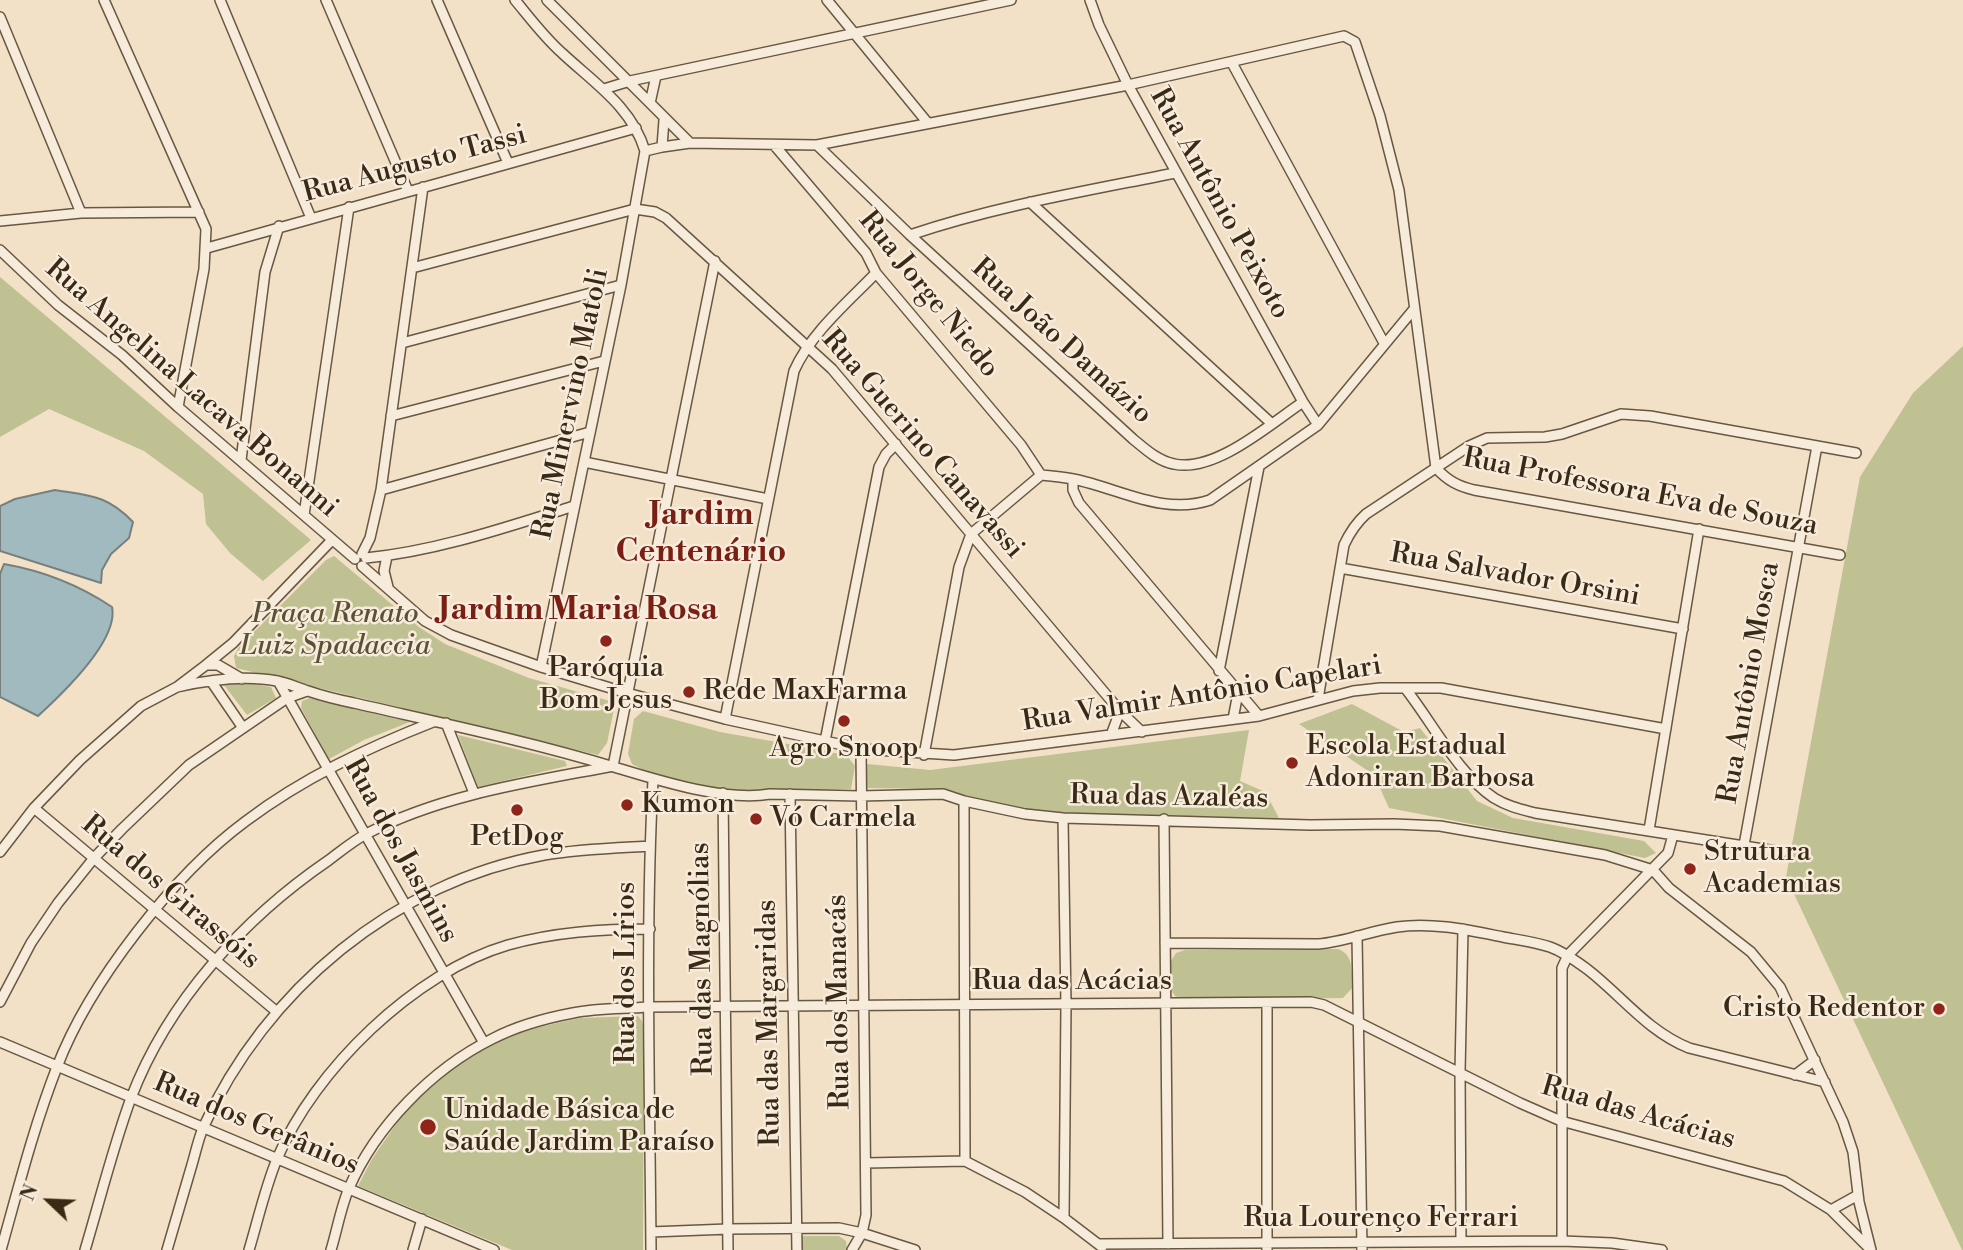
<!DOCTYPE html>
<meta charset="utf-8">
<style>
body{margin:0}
#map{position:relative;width:1963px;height:1250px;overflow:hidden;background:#f2e0c7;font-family:"Libre Bodoni",serif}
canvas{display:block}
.north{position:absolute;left:14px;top:1166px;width:70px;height:70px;-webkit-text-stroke:5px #f7ebdb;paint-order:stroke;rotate:293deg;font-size:19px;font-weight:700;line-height:28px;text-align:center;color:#392a15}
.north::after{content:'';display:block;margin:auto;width:24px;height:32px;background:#392a15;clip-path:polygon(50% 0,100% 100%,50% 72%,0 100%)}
</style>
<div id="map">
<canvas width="1963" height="1250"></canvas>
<div class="north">N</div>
</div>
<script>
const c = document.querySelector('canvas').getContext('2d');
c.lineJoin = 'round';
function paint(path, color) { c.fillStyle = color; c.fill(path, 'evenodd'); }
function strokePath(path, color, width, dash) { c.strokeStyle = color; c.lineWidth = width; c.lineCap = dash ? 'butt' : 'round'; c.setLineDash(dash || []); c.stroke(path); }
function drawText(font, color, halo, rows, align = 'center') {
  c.font = font + ' "Libre Bodoni",serif'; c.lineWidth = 5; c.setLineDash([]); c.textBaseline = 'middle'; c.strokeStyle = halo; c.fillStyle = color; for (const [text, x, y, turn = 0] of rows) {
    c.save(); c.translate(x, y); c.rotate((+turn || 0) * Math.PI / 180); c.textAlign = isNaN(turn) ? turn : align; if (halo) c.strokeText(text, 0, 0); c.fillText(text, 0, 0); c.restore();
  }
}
const green = new Path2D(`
 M 0,277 L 311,540 L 263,581 L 230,553 L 206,524 L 203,494 L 144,451 L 49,409 L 0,437 Z
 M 1963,346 L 1963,1250 L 1962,1250 L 1786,877 L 1860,477 L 1913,393 Z
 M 334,556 L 419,627 L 445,644 L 529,678 L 610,701 L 614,709 L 607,743 L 598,755 L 236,668 L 234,656 L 239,647 L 326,560 Z
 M 230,680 L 271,687 L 276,698 L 247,715 L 224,685 Z
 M 310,698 L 410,722 L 364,740 L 329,759 L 301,708 L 302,701 Z
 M 1352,704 L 1404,732 L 1420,728 L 1477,801 L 1513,818 L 1644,841 L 1656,853 L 1645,858 L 1389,808 L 1374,775 L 1299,724 Z
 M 643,711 L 720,732 L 822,750 L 847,756 L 855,766 L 851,789 L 749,792 L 704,786 L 649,773 L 632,764 L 628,754 L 634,719 Z
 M 1249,730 L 1240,781 L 1265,792 L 1279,818 L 1025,813 L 964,799 L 940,789 L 866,788 L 867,764 L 930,770 Z
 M 458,735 L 565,761 L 567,766 L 478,787 Z
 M 1338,949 C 1355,955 1351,973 1352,988 L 1343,998 L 1185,1000 L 1175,996 L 1170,988 L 1171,961 L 1176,953 L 1185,950 Z
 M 638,1016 L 642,1021 L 644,1031 L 643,1250 L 512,1250 L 358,1186 L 372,1159 L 407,1108 L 450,1071 L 465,1055 L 530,1029 L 580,1018 Z
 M 803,1236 L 839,1236 L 846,1241 L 847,1250 L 800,1250 L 800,1239 Z`);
const water = new Path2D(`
 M 55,490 C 91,496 107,495 133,522 L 129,538 L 111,554 L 102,570 L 101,583 L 0,551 L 0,506 L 15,499 Z
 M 4,564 C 44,571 79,585 112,607 C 119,640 61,695 38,716 L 0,697 L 0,574 Z`);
const street = new Path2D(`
 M 104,0 L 206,229 L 204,269 L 178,407
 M 220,0 L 311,218
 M 326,0 L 408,191
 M 437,0 L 508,163
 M 515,0 C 530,18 544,37 562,53 C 594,83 632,107 645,151 L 662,147 L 664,120
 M 547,0 L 690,143
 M 827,0 L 927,122
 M 1090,0 L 1099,25 L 1128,85 L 1303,402 L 1318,425
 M 0,17 L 81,213
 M 1232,63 L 1384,343
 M 604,89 L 630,81 L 1011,0
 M 650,103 L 656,76
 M 817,145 L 910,235 L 1133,439 C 1145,449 1158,461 1174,464 C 1215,473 1270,424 1303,402
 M 775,146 L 866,253 L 876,273 L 1021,445 L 1041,475
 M 662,147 L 690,143 L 817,145 L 1128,85 L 1344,36 L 1355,42 L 1380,116 L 1399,190 L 1436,468
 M 1030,202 L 1271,423
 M 0,221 L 81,213 L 199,212
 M 910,235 C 996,206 1086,191 1175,173
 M 207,248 L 636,128
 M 0,250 L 58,305 L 122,355 L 178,407 L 355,559
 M 412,268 L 635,209 L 655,212 L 666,218 L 832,369 L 1120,711 L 1142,732
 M 402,343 L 621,285
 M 391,416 L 604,361
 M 241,460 L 265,272 L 279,226
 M 584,462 L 768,499
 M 1436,468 C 1448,481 1458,486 1474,490 L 1840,555
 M 1041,475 C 1052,476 1063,477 1073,479 C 1119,488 1163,516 1210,500 L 1318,425 L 1414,309
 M 1073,479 L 1073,490 L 1079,503 L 1259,716
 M 381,490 L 590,432
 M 304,515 L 349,207
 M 362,554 L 370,538 L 381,490 L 423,187
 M 387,556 L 384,571 L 388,587
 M 366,558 C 437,551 507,527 574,506
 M 362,566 L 425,621 L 451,635 L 541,667 L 627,693 L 725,719 L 861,749 L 954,755 L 1259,716 L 1353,691 L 1380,688 L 1441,688 L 1666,729
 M 1340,568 L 1683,629
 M 206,665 L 233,643 L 331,541
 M 541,667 L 621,285 L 645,151
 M 1219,671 L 1259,467
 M 211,681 L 243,728
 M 278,681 L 484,1043
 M 177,687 C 208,680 245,675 277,681 C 288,683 298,688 308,691 C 323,696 339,700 354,703 C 441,723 528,741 614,767 C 657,780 725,802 770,794 L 860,796 L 943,794 L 964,801 L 1025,814 L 1063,818 L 1310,825 L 1394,824 L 1440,826 L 1605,855 L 1653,870 L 1669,888 L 1751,952 L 1780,987 L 1843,1122 L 1853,1152 L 1859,1202 L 1871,1250
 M 1405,688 C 1432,722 1458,774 1494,798 C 1507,806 1520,809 1535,813 L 1782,852
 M 1318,699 L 1344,545 C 1350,532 1356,523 1366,514 L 1469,446 L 1487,438 L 1545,437 L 1562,434 L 1621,414 L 1650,416 L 1856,453
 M 725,719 L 794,371 C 811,333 847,303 876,273
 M 1233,719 L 1238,693
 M 446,723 L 474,793
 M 1111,735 L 1120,711
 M 825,741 L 879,467 L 886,454 L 896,444
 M 924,755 L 959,567 L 971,534 L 1041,475
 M 723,793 L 728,1250
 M 790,794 L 797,1250
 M 964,801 L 965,1161
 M 34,808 L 277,1012
 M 1063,818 L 1066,1005 L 1064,1218
 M 1164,819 L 1168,1244
 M 1649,830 L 1699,529
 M 1744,845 L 1817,446
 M 0,852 L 34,808 L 80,760 L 141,706 L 177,687 L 206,665 L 218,665 L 242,679
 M 1357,936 L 1362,1250
 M 1165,943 L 1318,944 C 1345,942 1370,931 1397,927 C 1433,922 1468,930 1503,937 C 1519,940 1535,942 1550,947 C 1564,952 1576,961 1587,969 C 1622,996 1647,1031 1689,1048 L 1825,1082
 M 0,1002 L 31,943 L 58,903 L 94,858 L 122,829 L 189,765 L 287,698 L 307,691
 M 1267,1004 L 1267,1250
 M 0,1042 L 494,1250
 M 1795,1075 L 1815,1060
 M 866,1163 L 965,1161 L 1025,1192 L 1064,1218 L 1102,1247
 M 1831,1210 L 1858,1195
 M 651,1232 L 728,1229 L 839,1228 L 862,1233 L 915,1250
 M 1461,1241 L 1460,1072 L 1463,929
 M 1562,1241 L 1562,968 L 1568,955 L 1668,853 L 1673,835
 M 1099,1244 L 1562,1241 L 1612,1243 L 1662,1250
 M 1,1250 C 18,1189 34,1126 57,1067 C 89,983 174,874 246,821 C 303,778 367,748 433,722
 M 85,1250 C 100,1200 113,1147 131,1098 C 168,1001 244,918 329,860 C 341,851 354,840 368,833 C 444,794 530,782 613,766 L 715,261
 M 167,1250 C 175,1223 183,1196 191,1168 C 195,1155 198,1140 203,1128 C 265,990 395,882 544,855 C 578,849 614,848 650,846
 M 249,1250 C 258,1220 265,1188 277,1159 C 314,1070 415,972 508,945 C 555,932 601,929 650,929
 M 331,1250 C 337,1230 341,1207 349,1188 C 376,1126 432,1069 492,1039 C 517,1026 546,1018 573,1013 C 598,1008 624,1009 648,1007 L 1311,1002 L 1324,1005 L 1520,1103 L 1561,1121 L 1784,1181 L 1831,1210 L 1870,1249
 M 413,1250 L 422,1219
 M 651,1250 C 650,1093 645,936 653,780
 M 852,1250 L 862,1233 L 866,1215 L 861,749`);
const markers = [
 [606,641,7,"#8f2418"],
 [689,692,7,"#8f2418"],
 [844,721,7,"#8f2418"],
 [1292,763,7,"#8f2418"],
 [627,805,7,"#8f2418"],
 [517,810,7,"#8f2418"],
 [756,819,7,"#8f2418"],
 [1690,869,7,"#8f2418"],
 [1939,1009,7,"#8f2418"],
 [428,1127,9,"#8f2418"]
];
const streetNames = [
 ["Rua Augusto Tassi",415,165,-15],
 ["Rua Antônio Peixoto",1219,204,61],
 ["Rua Jorge Niedo",928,295,51],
 ["Rua João Damázio",1061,342,42],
 ["Rua Angelina Lacava Bonanni",191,389,41],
 ["Rua Minervino Matoli",572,404,-78],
 ["Rua Guerino Canavassi",922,445,49],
 ["Rua Professora Eva de Souza",1640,493,11],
 ["Rua Salvador Orsini",1515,576,10],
 ["Rua Antônio Mosca",1750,683,-80],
 ["Rua Valmir Antônio Capelari",1202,695,-9],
 ["Rua das Azaléas",1169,798,1],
 ["Rua dos Jasmins",400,851,61],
 ["Rua dos Girassóis",170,893,40],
 ["Rua das Magnólias",703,959,-91],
 ["Rua dos Lírios",627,973,-90],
 ["Rua das Acácias",1072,982],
 ["Rua dos Manacás",840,1002,-91],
 ["Rua das Margaridas",770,1023,-91],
 ["Rua das Acácias",1638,1114,16],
 ["Rua dos Gerânios",256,1125,23],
 ["Rua Lourenço Ferrari",1381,1219]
];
const parkNames = [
 ["Praça Renato",335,615],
 ["Luiz Spadaccia",335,647]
];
const poiNames = [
 ["Paróquia",606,669,"center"],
 ["Bom Jesus",606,701,"center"],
 ["Rede MaxFarma",703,692],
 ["Escola Estadual",1306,747],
 ["Adoniran Barbosa",1306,779],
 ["Agro Snoop",844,749,"center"],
 ["Kumon",641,805],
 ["Vó Carmela",770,819],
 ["PetDog",517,838,"center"],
 ["Strutura",1704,853],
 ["Academias",1704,885],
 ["Cristo Redentor",1925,1009,"right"],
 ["Unidade Básica de",444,1111],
 ["Saúde Jardim Paraíso",444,1143]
];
const quarterNames = [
 ["Jardim",701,516],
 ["Centenário",701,553],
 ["Jardim Maria Rosa",578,611]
];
paint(green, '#bfc192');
paint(water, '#a0bac0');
strokePath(water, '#77807c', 2);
strokePath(street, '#675842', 12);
strokePath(street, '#f7ebdb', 9);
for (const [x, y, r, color] of markers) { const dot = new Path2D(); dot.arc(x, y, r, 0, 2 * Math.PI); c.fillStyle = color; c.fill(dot); strokePath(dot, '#f7ebdb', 2.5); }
drawText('28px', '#392a15', '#f7ebdb', streetNames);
drawText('italic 28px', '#5a5034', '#f7ebdb', parkNames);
drawText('28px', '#392a15', '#f7ebdb', poiNames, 'left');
drawText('bold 32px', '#7a1f14', '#f7ebdb', quarterNames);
</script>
